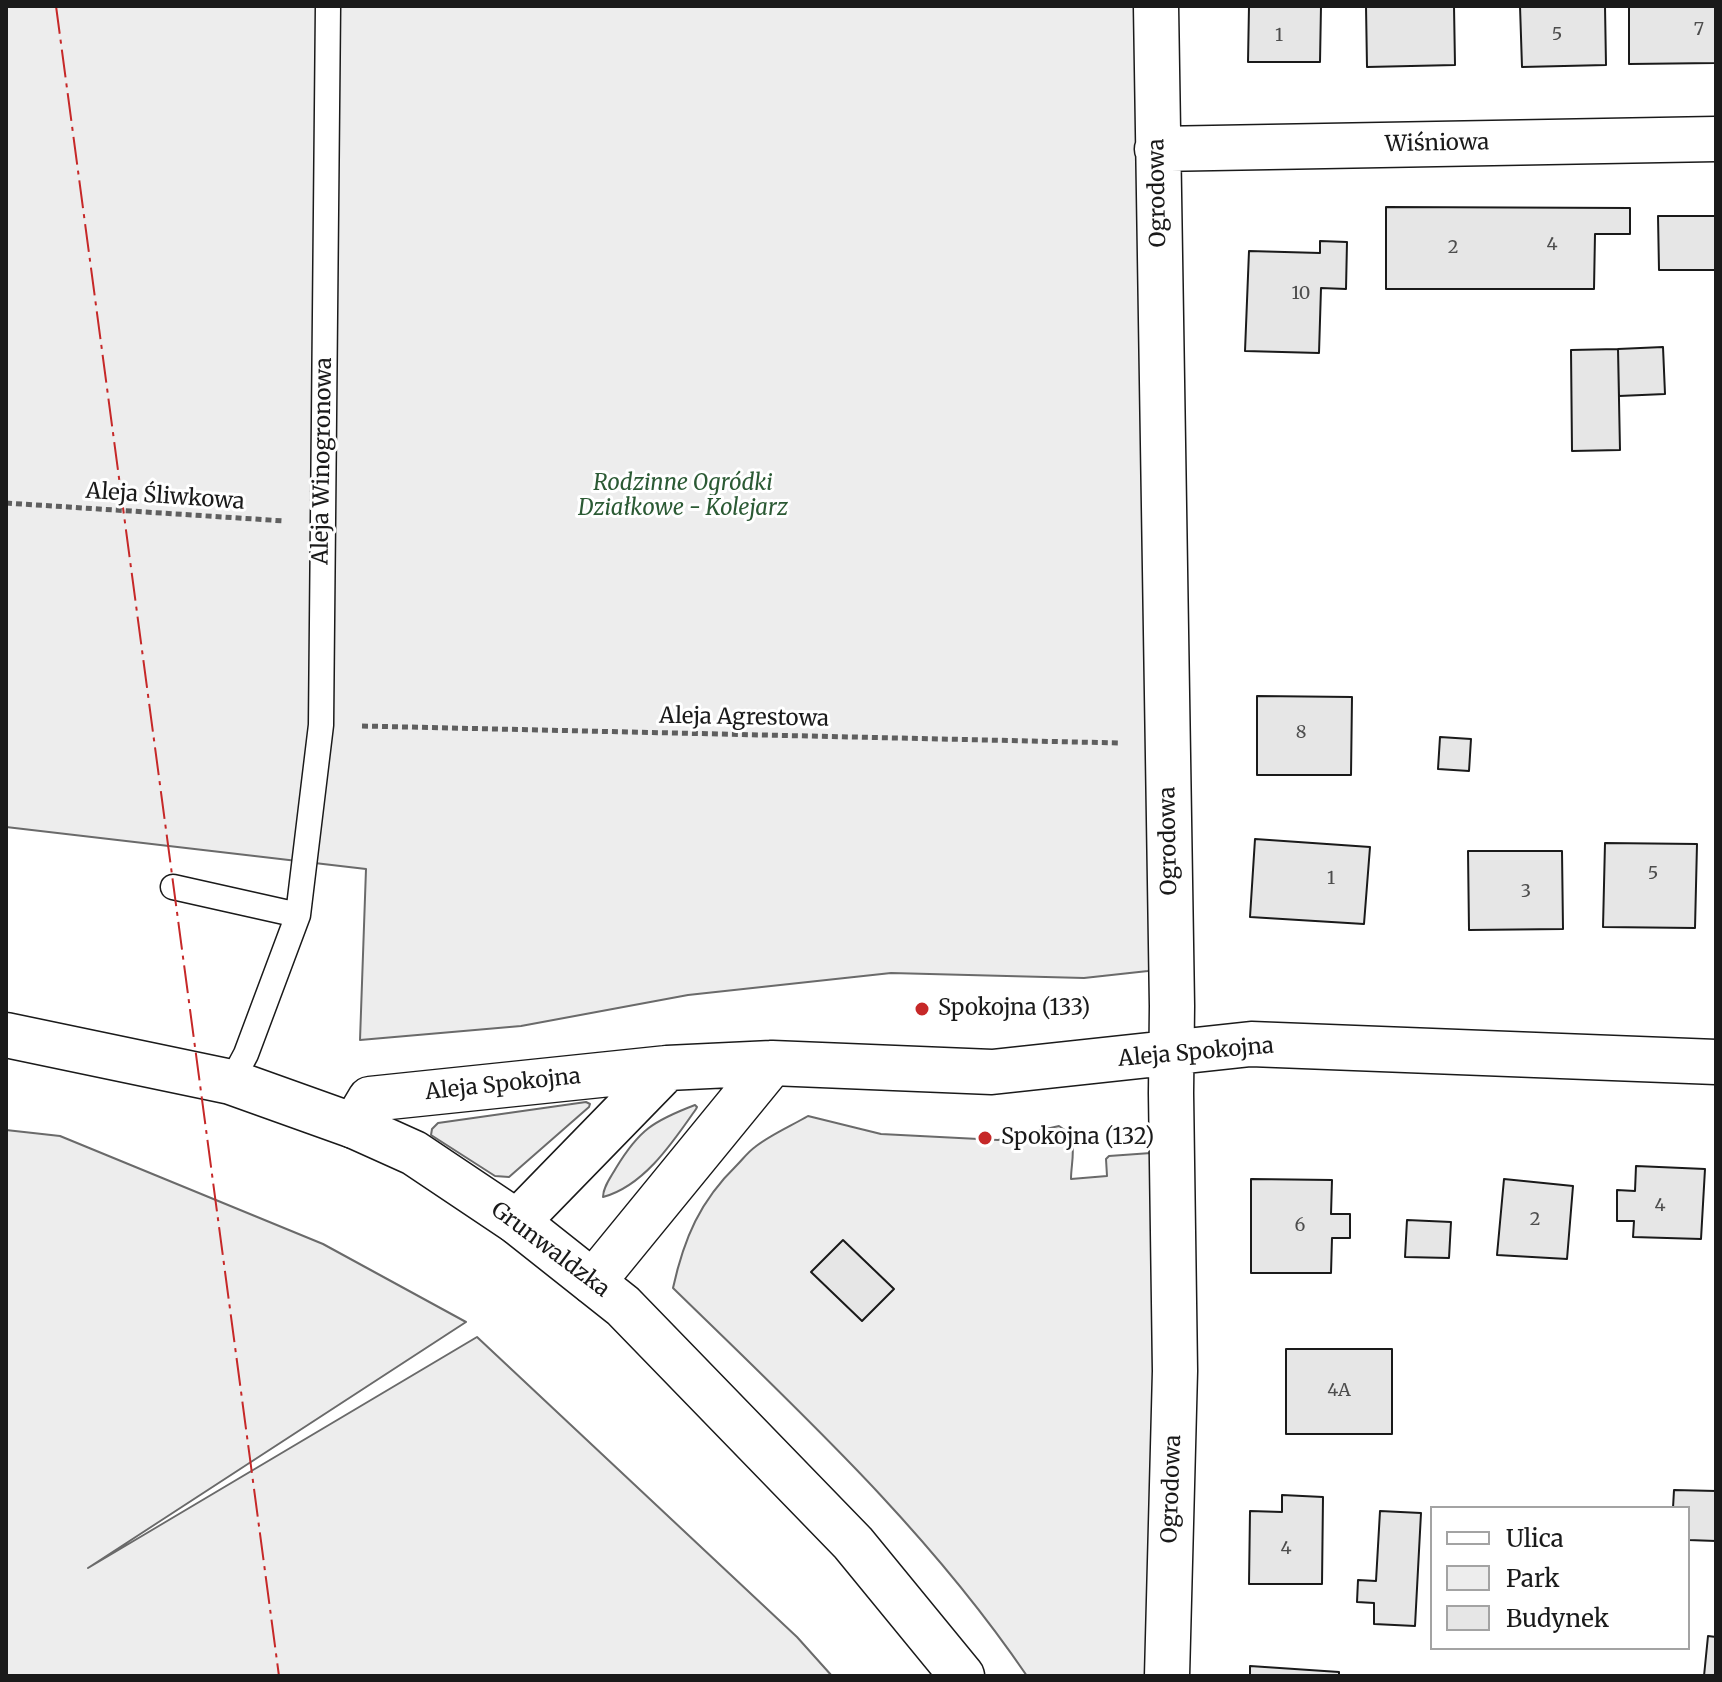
<!DOCTYPE html>
<meta charset="utf-8">
<style>
body{margin:0}
#map{position:relative;width:1722px;height:1682px;overflow:hidden;background:#fff;font-family:Merriweather,serif}
canvas{display:block}
.frame{position:absolute;inset:0;border:8px solid #1a1a1a;pointer-events:none}
.legend{position:absolute;left:1430px;top:1506px;width:260px;height:144px;box-sizing:border-box;background:#fff;border:2px solid #a3a3a3;margin:0;padding:10px 14px;list-style:none;font-size:24px;color:#1a1a1a}
.legend li{display:flex;align-items:center;gap:16px;height:40px}
.legend b{width:40px;border:2px solid #a3a3a3}
</style>
<div id="map">
<canvas width="1722" height="1682"></canvas>
<div class="frame"></div>
<ul class="legend">
<li><b style="height:10px;background:#fff"></b>Ulica</li>
<li><b style="height:22px;background:#ededed"></b>Park</li>
<li><b style="height:22px;background:#e6e6e6"></b>Budynek</li>
</ul>
</div>
<script>
const c = document.querySelector('canvas').getContext('2d');
c.lineJoin = 'round';
function paint(path, color) { c.fillStyle = color; c.fill(path, 'evenodd'); }
function strokePath(path, color, width, dash) { c.strokeStyle = color; c.lineWidth = width; c.lineCap = dash ? 'butt' : 'round'; c.setLineDash(dash || []); c.stroke(path); }
function drawText(font, color, halo, rows, align = 'center') {
  c.font = font + ' Merriweather,serif'; c.lineWidth = 6; c.setLineDash([]); c.textBaseline = 'middle'; c.strokeStyle = halo; c.fillStyle = color; for (const [text, x, y, turn = 0] of rows) {
    c.save(); c.translate(x, y); c.rotate((+turn || 0) * Math.PI / 180); c.textAlign = isNaN(turn) ? turn : align; if (halo) c.strokeText(text, 0, 0); c.fillText(text, 0, 0); c.restore();
  }
}
const green = new Path2D(`
 M 6,6 L 1169,6 L 1176,946 L 1148,971 L 1084,978 L 891,973 L 688,995 L 521,1026 L 360,1040 L 366,869 L 6,827 Z
 M 586,1102 L 590,1104 L 589,1107 L 509,1177 L 495,1176 L 431,1135 L 432,1129 L 438,1123 Z
 M 695,1105 L 697,1107 L 696,1109 C 673,1142 644,1186 603,1197 C 603,1187 611,1177 616,1168 C 639,1130 653,1121 695,1105 Z
 M 808,1116 L 881,1134 L 998,1140 L 1059,1126 C 1080,1138 1071,1159 1071,1179 L 1107,1176 L 1106,1159 L 1109,1156 L 1151,1153 L 1155,1592 L 1150,1676 L 1027,1676 C 927,1529 800,1412 673,1288 C 684,1238 700,1201 737,1165 C 743,1159 748,1152 755,1147 C 770,1135 791,1126 808,1116 Z
 M 6,1130 L 60,1136 L 323,1244 L 466,1322 L 88,1568 L 477,1337 L 797,1637 L 832,1676 L 6,1676 Z`);
const building = new Path2D(`
 M 1249,6 L 1321,6 L 1320,62 L 1248,62 Z
 M 1366,6 L 1454,6 L 1455,65 L 1367,67 Z
 M 1520,6 L 1605,6 L 1606,65 L 1522,67 Z
 M 1629,6 L 1716,6 L 1716,63 L 1629,64 Z
 M 1386,207 L 1630,208 L 1630,234 L 1595,234 L 1594,289 L 1386,289 Z
 M 1658,216 L 1716,216 L 1716,270 L 1659,270 Z
 M 1320,241 L 1347,242 L 1346,289 L 1321,288 L 1319,353 L 1245,351 L 1249,251 L 1320,253 Z
 M 1663,347 L 1665,394 L 1619,396 L 1618,349 Z
 M 1618,349 L 1620,450 L 1572,451 L 1571,350 Z
 M 1257,696 L 1352,697 L 1351,775 L 1257,775 Z
 M 1440,737 L 1471,739 L 1469,771 L 1438,769 Z
 M 1255,839 L 1370,847 L 1364,924 L 1250,917 Z
 M 1605,843 L 1697,844 L 1695,928 L 1603,927 Z
 M 1468,851 L 1562,851 L 1563,929 L 1469,930 Z
 M 1636,1166 L 1705,1169 L 1701,1239 L 1633,1237 L 1634,1221 L 1617,1221 L 1617,1190 L 1635,1191 Z
 M 1251,1179 L 1332,1180 L 1331,1214 L 1350,1214 L 1350,1238 L 1332,1238 L 1331,1273 L 1251,1273 Z
 M 1504,1179 L 1573,1186 L 1567,1259 L 1497,1255 Z
 M 1407,1220 L 1451,1222 L 1449,1258 L 1405,1257 Z
 M 843,1240 L 894,1289 L 862,1321 L 811,1272 Z
 M 1286,1349 L 1392,1349 L 1392,1434 L 1286,1434 Z
 M 1674,1490 L 1716,1491 L 1716,1541 L 1688,1540 L 1688,1508 L 1673,1508 Z
 M 1282,1495 L 1323,1497 L 1322,1584 L 1249,1584 L 1250,1511 L 1282,1512 Z
 M 1380,1511 L 1421,1513 L 1415,1626 L 1374,1624 L 1374,1603 L 1357,1602 L 1358,1580 L 1376,1581 Z
 M 1708,1636 L 1716,1637 L 1716,1676 L 1704,1676 Z
 M 1250,1666 L 1339,1672 L 1339,1676 L 1250,1676 Z`);
const path = new Path2D(`
 M 6,503 L 285,521
 M 362,726 L 1120,743`);
const lane = new Path2D(`
 M 173,887 L 298,915 L 246,1054 L 231,1082
 M 298,915 L 321,725 L 328,6`);
const street = new Path2D(`
 M 1156,6 L 1172,1006 L 1171,1093 L 1175,1371 L 1167,1676
 M 1157,149 L 1716,139
 M 354,1126 L 370,1099 L 667,1068 L 772,1063 L 992,1072 L 1251,1044 L 1716,1062
 M 517,1222 L 667,1068
 M 593,1282 L 772,1063`);
const secondary = new Path2D(`
 M 6,1035 L 231,1082 L 354,1126 L 414,1153 L 517,1222 L 623,1306 L 853,1543 L 962,1676`);
const power = new Path2D(`
 M 56,6 L 279,1676`);
const markers = [
 [922,1009,8,"#c62828"],
 [985,1138,8,"#c62828"]
];
const numberNames = [
 ["7",1699,30],
 ["5",1557,35],
 ["1",1279,36],
 ["4",1552,245],
 ["2",1453,248],
 ["10",1301,294],
 ["8",1301,733],
 ["5",1653,874],
 ["1",1331,879],
 ["3",1526,892],
 ["4",1660,1206],
 ["2",1535,1220],
 ["6",1300,1226],
 ["4A",1339,1391],
 ["4",1286,1549]
];
const streetNames = [
 ["Wiśniowa",1437,144,-1],
 ["Ogrodowa",1158,193,-91],
 ["Aleja Winogronowa",323,461,-89],
 ["Aleja Śliwkowa",165,497,4],
 ["Aleja Agrestowa",744,718,1],
 ["Ogrodowa",1169,841,-91],
 ["Aleja Spokojna",1196,1053,-5],
 ["Aleja Spokojna",503,1085,-6],
 ["Grunwaldzka",550,1250,37],
 ["Ogrodowa",1172,1489,-88]
];
const parkNames = [
 ["Rodzinne Ogródki",683,484],
 ["Działkowe - Kolejarz",683,509]
];
const poiNames = [
 ["Spokojna (133)",938,1009],
 ["Spokojna (132)",1001,1138]
];
paint(green, '#ededed');
strokePath(green, '#6a6a6a', 2);
paint(building, '#e6e6e6');
strokePath(building, '#1a1a1a', 2);
strokePath(lane, '#1a1a1a', 27);
strokePath(street, '#1a1a1a', 47);
strokePath(secondary, '#1a1a1a', 47);
strokePath(path, '#5f5f5f', 5, [6, 4]);
strokePath(lane, '#fff', 24);
strokePath(street, '#fff', 44);
strokePath(secondary, '#fff', 44);
strokePath(power, '#c62828', 2, [28, 6, 4, 6]);
for (const [x, y, r, color] of markers) { const dot = new Path2D(); dot.arc(x, y, r, 0, 2 * Math.PI); c.fillStyle = color; c.fill(dot); strokePath(dot, '#fff', 3); }
drawText('18px', '#4d4d4d', null, numberNames);
drawText('22px', '#1a1a1a', '#fff', streetNames);
drawText('italic 22px', '#2b5a34', '#fff', parkNames);
drawText('22px', '#1a1a1a', '#fff', poiNames, 'left');
</script>
